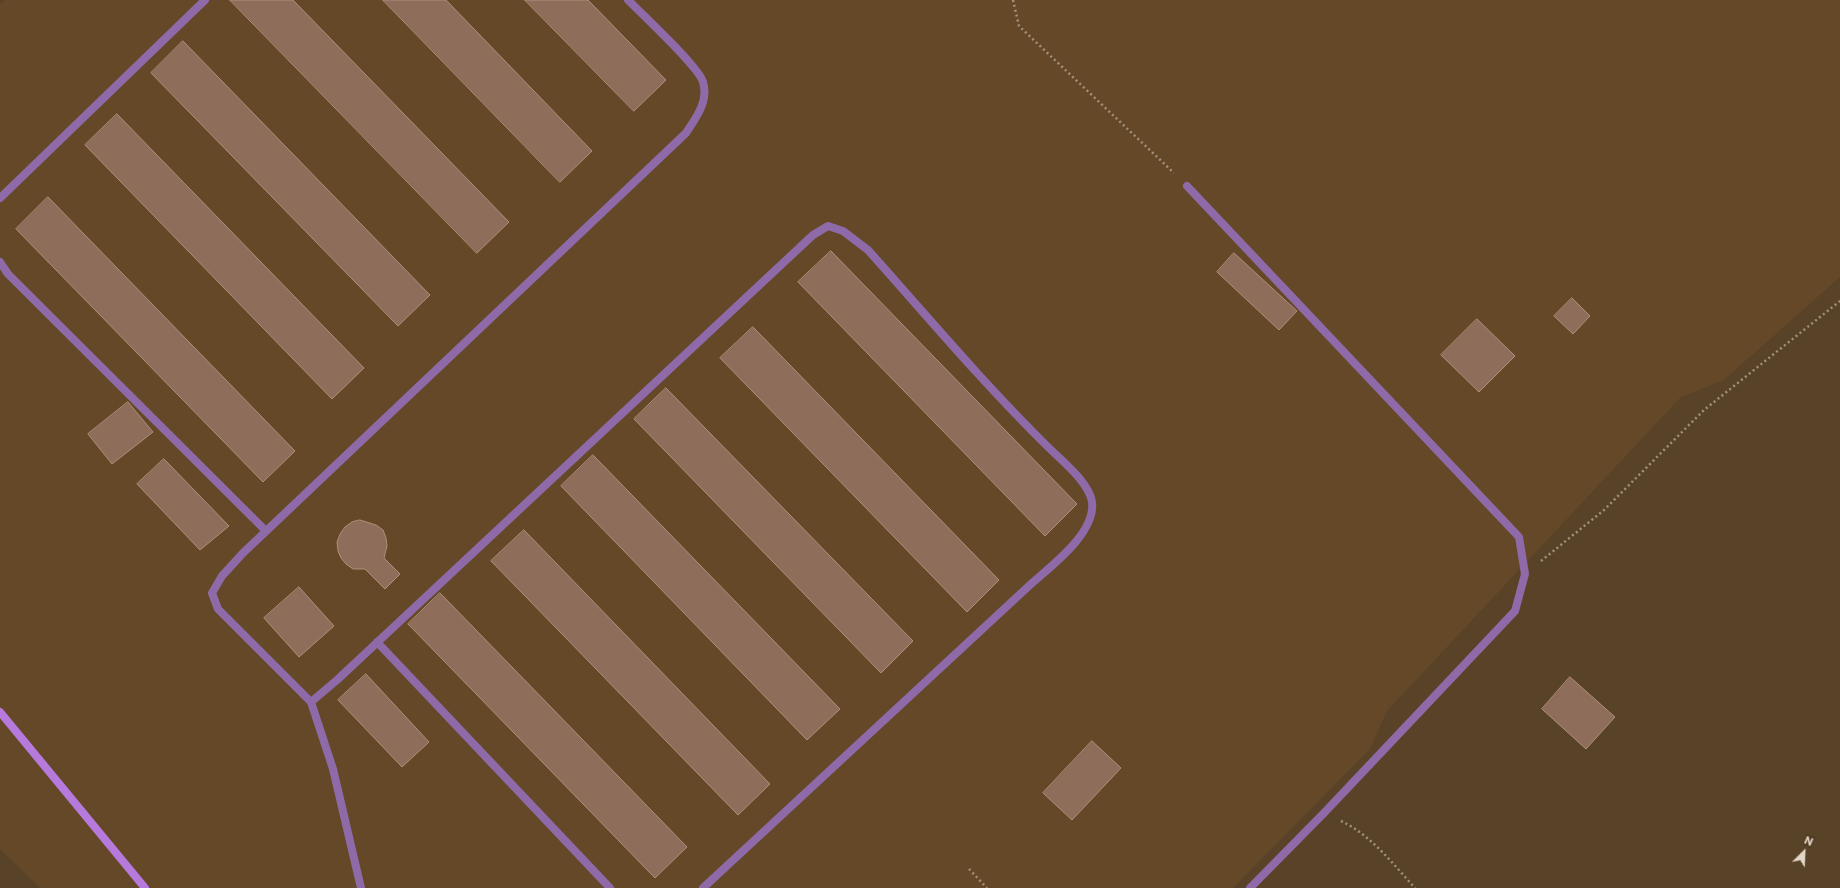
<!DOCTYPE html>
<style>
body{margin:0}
#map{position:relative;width:1840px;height:888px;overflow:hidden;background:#594328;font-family:Commissioner,sans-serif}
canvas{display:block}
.north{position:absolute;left:1784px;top:832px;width:40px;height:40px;-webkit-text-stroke:3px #4e381e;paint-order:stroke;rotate:24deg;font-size:11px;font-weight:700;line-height:16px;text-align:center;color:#e4d7c8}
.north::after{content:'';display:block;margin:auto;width:14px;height:18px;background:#e4d7c8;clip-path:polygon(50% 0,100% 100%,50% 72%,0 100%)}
</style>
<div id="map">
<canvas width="1840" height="888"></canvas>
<div class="north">N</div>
</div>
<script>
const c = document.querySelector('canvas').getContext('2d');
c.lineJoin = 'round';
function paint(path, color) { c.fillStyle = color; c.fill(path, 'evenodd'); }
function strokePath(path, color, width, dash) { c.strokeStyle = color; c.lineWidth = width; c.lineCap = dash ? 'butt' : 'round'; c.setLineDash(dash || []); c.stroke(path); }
const built = new Path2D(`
 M 5,0 L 1840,0 L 1840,277 L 1724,380 L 1681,397 L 1387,711 L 1370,749 L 1233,888 L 40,888 L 0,849 L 0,4 Z`);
const building = new Path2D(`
 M 230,0 L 293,0 L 509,222 L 477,253 Z
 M 383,0 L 446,0 L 592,151 L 560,182 Z
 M 525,0 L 588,0 L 666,80 L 634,111 Z
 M 183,41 L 430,295 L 398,326 L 151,73 Z
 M 117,114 L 364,368 L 332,399 L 85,145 Z
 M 48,197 L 295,451 L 263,482 L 16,229 Z
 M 831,251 L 1077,504 L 1045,536 L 798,282 Z
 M 1234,253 L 1297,311 L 1279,330 L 1217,272 Z
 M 1572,298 L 1590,316 L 1573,334 L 1554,316 Z
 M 1477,319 L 1515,356 L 1479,392 L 1441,355 Z
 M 753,327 L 999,580 L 967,612 L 720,358 Z
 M 666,388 L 913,641 L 881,673 L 634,419 Z
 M 128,402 L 153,432 L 112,464 L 88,434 Z
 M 593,455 L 840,709 L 807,740 L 561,486 Z
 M 164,459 L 229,526 L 200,550 L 137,484 Z
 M 360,520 L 376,525 L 383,530 L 386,538 L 387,546 L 384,558 L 400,574 L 385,589 L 365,569 L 353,569 L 346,564 L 341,558 L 338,551 L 337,542 L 340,534 L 345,527 L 352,522 Z
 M 524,530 L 770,784 L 738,815 L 491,561 Z
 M 299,587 L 334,626 L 299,657 L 264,618 Z
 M 440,593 L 687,847 L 655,878 L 408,624 Z
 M 366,674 L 429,742 L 402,767 L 338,700 Z
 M 1570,677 L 1615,717 L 1586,749 L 1542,709 Z
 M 1092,741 L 1121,768 L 1072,820 L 1043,793 Z`);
const path = new Path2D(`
 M 1013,0 L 1019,26 L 1174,173
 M 1541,561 L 1604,510 L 1704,410 L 1840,301
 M 1341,821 C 1371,835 1393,864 1415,888
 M 969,869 L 987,888`);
const lane = new Path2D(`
 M 1187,186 L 1519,537 L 1525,574 L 1515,611 L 1324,813 L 1250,888
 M 0,198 L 205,0
 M 0,262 L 8,274 L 266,531
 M 377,642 L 610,888
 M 311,702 L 337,680 L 813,235 L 828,226 L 843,231 L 868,250 C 927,316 984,384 1047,446 C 1061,460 1089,482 1092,502 C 1096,533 1051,566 1031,584 L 703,888
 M 361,888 L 333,769 L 311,702 L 218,609 L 212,593 L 222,576 L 243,553 L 686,133 C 696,118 709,101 703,82 C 699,67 642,14 628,0`);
const secondary = new Path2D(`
 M 0,712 L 145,888`);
paint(built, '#644827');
paint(building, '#8e6d5a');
strokePath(building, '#b08e7a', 1);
strokePath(path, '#a2917c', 2.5, [2, 3]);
strokePath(lane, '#8f6aa8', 8);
strokePath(secondary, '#b67add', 8);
</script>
